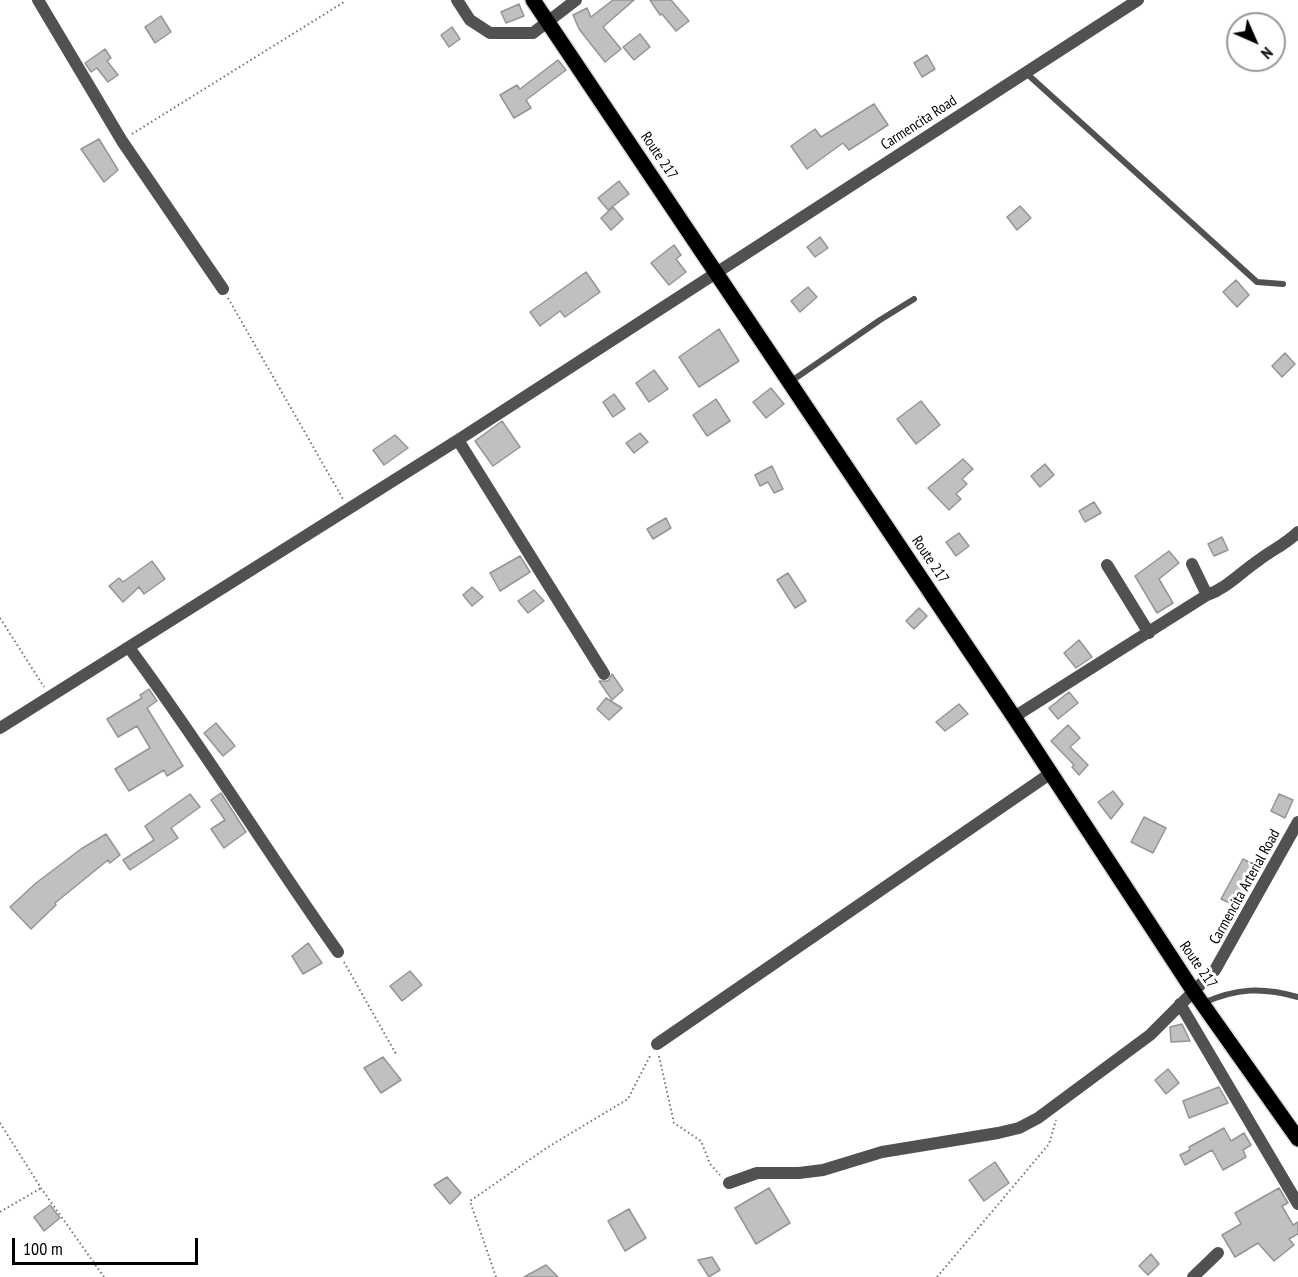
<!DOCTYPE html>
<style>
body{margin:0}
#map{position:relative;width:1298px;height:1277px;overflow:hidden;background:#fff;font-family:"PT Sans Narrow",sans-serif}
canvas{display:block}
.north{position:absolute;left:1226px;top:12px;width:60px;height:60px;box-sizing:border-box;background:#fff;border:2px solid #999;border-radius:50%;rotate:135deg;font-size:16px;font-weight:700;line-height:24px;text-align:center;color:#000}
.north::after{content:'';display:block;margin:auto;width:21px;height:27px;background:#000;clip-path:polygon(50% 0,100% 100%,50% 72%,0 100%)}
.scale{position:absolute;left:12px;top:1238px;width:186px;height:27px;box-sizing:border-box;border:3px solid #000;border-top:0;padding-left:8px;font-size:18px;line-height:21px;white-space:nowrap;color:#000;-webkit-text-stroke:4px #fff;paint-order:stroke}
</style>
<div id="map">
<canvas width="1298" height="1277"></canvas>
<div class="north">N</div>
<div class="scale">100 m</div>
</div>
<script>
const c = document.querySelector('canvas').getContext('2d');
c.lineJoin = 'round';
function paint(path, color) { c.fillStyle = color; c.fill(path, 'evenodd'); }
function strokePath(path, color, width, dash) { c.strokeStyle = color; c.lineWidth = width; c.lineCap = dash ? 'butt' : 'round'; c.setLineDash(dash || []); c.stroke(path); }
function drawText(font, color, halo, rows, align = 'center') {
  c.font = font + ' "PT Sans Narrow",sans-serif'; c.lineWidth = 6; c.setLineDash([]); c.textBaseline = 'middle'; c.strokeStyle = halo; c.fillStyle = color; for (const [text, x, y, turn = 0] of rows) {
    c.save(); c.translate(x, y); c.rotate((+turn || 0) * Math.PI / 180); c.textAlign = isNaN(turn) ? turn : align; if (halo) c.strokeText(text, 0, 0); c.fillText(text, 0, 0); c.restore();
  }
}
const building = new Path2D(`
 M 613,0 L 634,0 L 603,27 L 621,49 L 605,62 L 579,29 L 573,15 L 587,8 L 591,17 Z
 M 650,0 L 671,0 L 689,21 L 676,31 L 662,14 L 660,15 Z
 M 519,4 L 524,16 L 506,23 L 501,12 Z
 M 161,16 L 171,32 L 155,43 L 145,27 Z
 M 452,27 L 460,39 L 449,47 L 441,35 Z
 M 640,34 L 650,47 L 634,60 L 623,47 Z
 M 105,49 L 111,58 L 107,61 L 118,75 L 108,82 L 97,68 L 91,72 L 85,63 Z
 M 927,55 L 935,69 L 922,77 L 914,63 Z
 M 558,60 L 566,70 L 526,100 L 531,108 L 514,118 L 500,95 L 517,85 L 520,89 Z
 M 874,104 L 888,125 L 849,150 L 843,143 L 807,169 L 791,146 L 815,129 L 821,137 Z
 M 99,139 L 118,170 L 104,182 L 81,149 Z
 M 619,181 L 629,194 L 608,210 L 598,198 Z
 M 1020,206 L 1031,218 L 1017,230 L 1007,217 Z
 M 613,207 L 623,219 L 611,230 L 601,218 Z
 M 820,237 L 828,248 L 815,257 L 807,247 Z
 M 674,245 L 681,255 L 676,259 L 686,272 L 669,285 L 651,263 Z
 M 586,272 L 600,292 L 565,317 L 560,311 L 540,326 L 530,312 Z
 M 1236,280 L 1249,295 L 1237,307 L 1223,292 Z
 M 808,287 L 817,297 L 800,312 L 791,301 Z
 M 719,329 L 739,361 L 699,387 L 679,357 Z
 M 1285,353 L 1295,364 L 1282,377 L 1272,366 Z
 M 654,370 L 668,389 L 649,402 L 636,383 Z
 M 771,388 L 784,404 L 766,418 L 753,402 Z
 M 614,394 L 625,409 L 613,417 L 603,402 Z
 M 716,399 L 730,421 L 707,436 L 693,415 Z
 M 921,401 L 940,425 L 916,444 L 897,419 Z
 M 502,421 L 520,447 L 493,466 L 475,441 Z
 M 640,433 L 648,442 L 634,453 L 626,443 Z
 M 395,435 L 408,448 L 384,465 L 373,450 Z
 M 963,459 L 973,469 L 962,479 L 967,484 L 956,494 L 961,499 L 949,510 L 928,488 Z
 M 1045,464 L 1054,475 L 1040,487 L 1031,476 Z
 M 772,466 L 783,489 L 774,493 L 768,482 L 760,486 L 755,475 Z
 M 1094,502 L 1101,513 L 1085,522 L 1079,511 Z
 M 666,518 L 671,528 L 653,539 L 647,529 Z
 M 959,533 L 969,546 L 956,556 L 946,542 Z
 M 1222,537 L 1228,550 L 1214,556 L 1208,544 Z
 M 1169,551 L 1179,563 L 1159,579 L 1173,603 L 1157,613 L 1135,576 Z
 M 520,556 L 530,572 L 500,591 L 490,573 Z
 M 152,561 L 165,579 L 144,594 L 139,587 L 123,602 L 109,586 L 119,578 L 123,582 Z
 M 788,573 L 806,601 L 795,608 L 777,580 Z
 M 472,587 L 483,597 L 472,606 L 463,595 Z
 M 534,590 L 544,601 L 528,613 L 518,601 Z
 M 919,608 L 927,616 L 914,629 L 906,621 Z
 M 1079,640 L 1092,657 L 1076,668 L 1064,653 Z
 M 612,674 L 623,690 L 612,700 L 599,681 L 608,681 Z
 M 149,689 L 157,701 L 147,708 L 183,766 L 167,776 L 164,770 L 129,791 L 115,769 L 150,748 L 137,726 L 118,737 L 107,719 L 142,698 L 140,695 Z
 M 1069,692 L 1078,703 L 1058,719 L 1049,708 Z
 M 606,698 L 622,708 L 609,720 L 597,709 Z
 M 959,704 L 968,714 L 945,731 L 936,722 Z
 M 216,723 L 235,746 L 223,756 L 204,733 Z
 M 1068,725 L 1080,738 L 1070,747 L 1088,765 L 1079,775 L 1072,767 L 1074,765 L 1051,741 Z
 M 1113,791 L 1123,804 L 1111,819 L 1098,802 Z
 M 221,793 L 246,832 L 224,848 L 211,829 L 225,820 L 211,800 Z
 M 190,794 L 200,807 L 171,828 L 178,838 L 130,870 L 123,860 L 154,840 L 145,826 Z
 M 1279,794 L 1293,800 L 1285,818 L 1271,811 Z
 M 1144,817 L 1166,828 L 1153,853 L 1131,842 Z
 M 106,834 L 120,855 L 110,863 L 108,860 L 55,903 L 56,905 L 31,929 L 10,907 L 36,883 L 81,849 Z
 M 1243,859 L 1253,864 L 1236,906 L 1221,899 Z
 M 308,943 L 322,963 L 303,974 L 292,956 Z
 M 410,971 L 422,985 L 402,1001 L 390,986 Z
 M 1182,1024 L 1190,1041 L 1171,1042 L 1170,1027 Z
 M 383,1057 L 401,1080 L 381,1093 L 364,1068 Z
 M 1168,1069 L 1179,1083 L 1166,1094 L 1155,1080 Z
 M 1219,1087 L 1228,1103 L 1189,1118 L 1183,1101 Z
 M 1224,1128 L 1231,1141 L 1244,1133 L 1251,1145 L 1243,1150 L 1246,1157 L 1223,1170 L 1212,1150 L 1185,1165 L 1180,1155 L 1190,1150 L 1189,1147 Z
 M 995,1162 L 1009,1183 L 984,1201 L 969,1180 Z
 M 447,1177 L 461,1193 L 450,1204 L 434,1185 Z
 M 769,1188 L 790,1223 L 756,1244 L 735,1208 Z
 M 1279,1188 L 1288,1203 L 1282,1206 L 1293,1225 L 1298,1222 L 1298,1234 L 1289,1239 L 1294,1245 L 1274,1261 L 1258,1243 L 1235,1257 L 1222,1235 L 1241,1224 L 1235,1213 Z
 M 50,1205 L 60,1218 L 44,1231 L 34,1217 Z
 M 629,1209 L 646,1238 L 625,1251 L 608,1221 Z
 M 1151,1254 L 1159,1264 L 1148,1275 L 1139,1266 Z
 M 712,1257 L 720,1270 L 709,1277 L 698,1260 Z
 M 546,1265 L 558,1277 L 524,1277 Z`);
const path = new Path2D(`
 M 132,134 L 344,2
 M 228,298 L 343,499
 M 0,618 L 44,687
 M 344,962 L 396,1054
 M 659,1056 L 674,1123 L 701,1141 L 710,1164 L 720,1175
 M 0,1123 L 41,1188 L 104,1277
 M 0,1212 L 41,1188
 M 496,1277 L 470,1201 L 548,1147 L 628,1099 L 651,1054
 M 937,1277 L 1049,1144 L 1056,1120`);
const service = new Path2D(`
 M 1025,72 L 1257,282 L 1283,284
 M 790,382 L 880,320 L 914,299
 M 1203,1003 C 1237,988 1262,987 1298,997`);
const minor = new Path2D(`
 M 38,0 L 122,141 L 223,289
 M 457,0 L 470,20 L 490,33 L 533,33 L 576,0
 M 458,440 L 604,674
 M 1192,564 L 1207,595 C 1227,588 1241,572 1259,560 C 1272,550 1286,544 1298,532
 M 1107,565 L 1149,633
 M 130,649 C 203,747 267,852 338,952
 M 1014,717 L 1207,595
 M 0,728 L 458,440 L 1138,0
 M 1180,1004 L 1298,1204
 M 657,1044 L 1051,773
 M 729,1183 L 757,1173 L 799,1173 L 823,1170 L 882,1152 L 998,1133 L 1019,1128 L 1038,1118 L 1150,1035 L 1215,970 L 1298,822
 M 1193,1277 L 1218,1253`);
const primary = new Path2D(`
 M 533,0 L 1014,717 L 1194,992 L 1298,1139`);
const streetNames = [
 ["Carmencita Road",919,123,-33],
 ["Route 217",659,156,56],
 ["Route 217",930,560,56],
 ["Carmencita Arterial Road",1245,887,-61],
 ["Route 217",1198,965,55]
];
paint(building, '#c0c0c0');
strokePath(building, '#959595', 1.5);
strokePath(primary, '#dbdbdb', 18);
strokePath(path, '#737373', 2, [1.5, 3]);
strokePath(service, '#515151', 6);
strokePath(minor, '#515151', 12);
strokePath(primary, '#000', 15);
drawText('15px', '#000', '#fff', streetNames);
</script>
